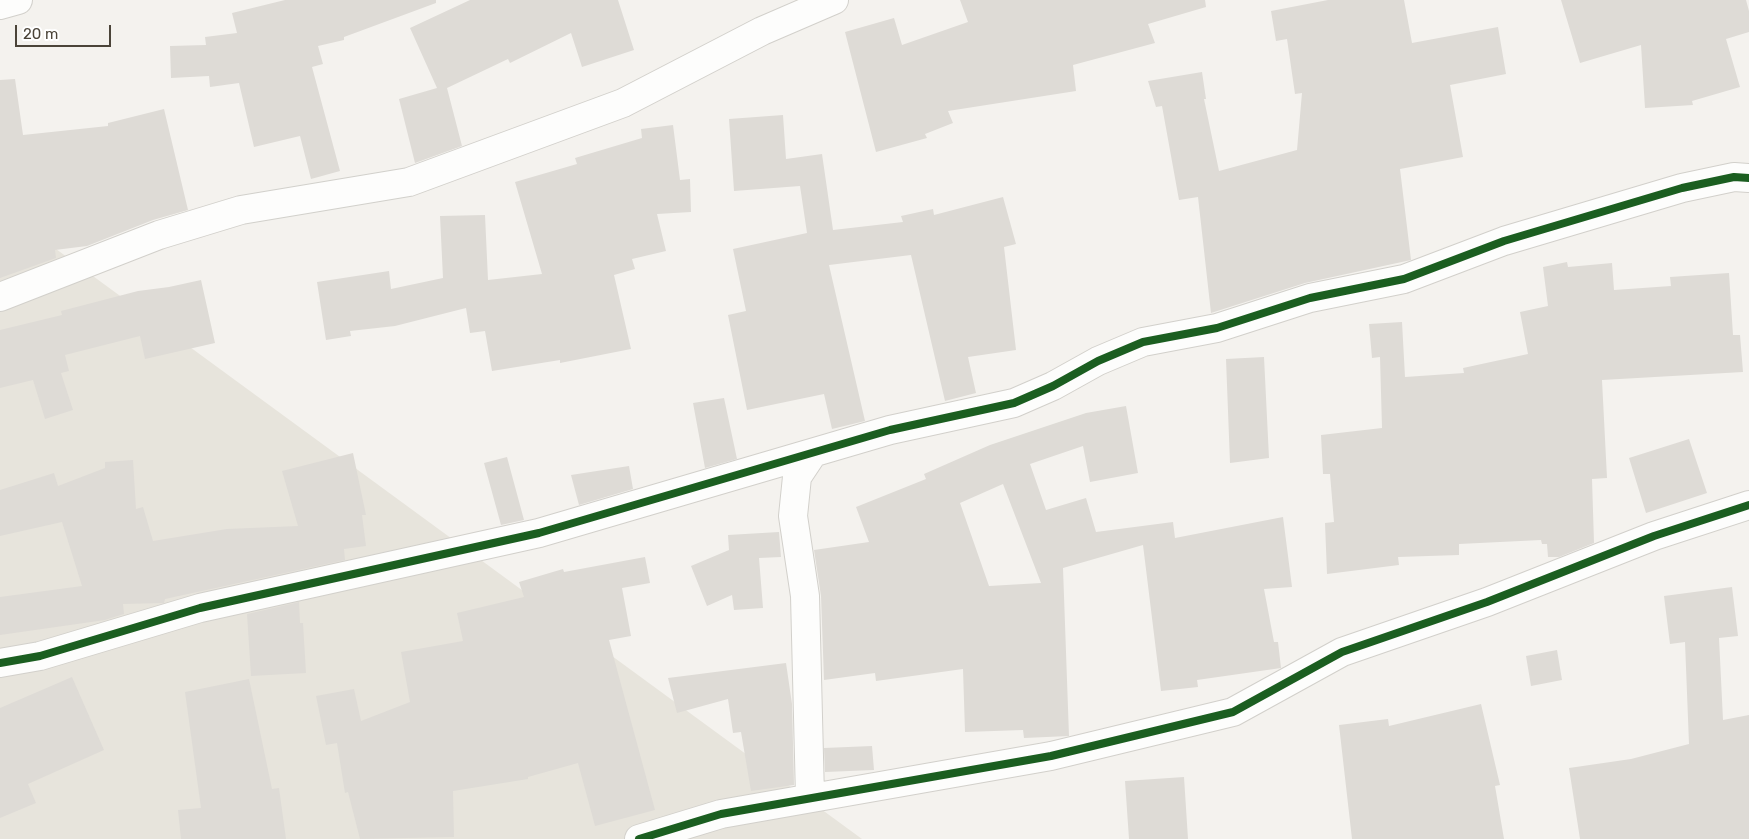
<!DOCTYPE html>
<style>
body{margin:0}
#map{position:relative;width:1749px;height:839px;overflow:hidden;background:#f4f2ee;font-family:Rubik,sans-serif}
canvas{display:block}
.scale{position:absolute;left:15px;top:25px;width:96px;height:22px;box-sizing:border-box;border:2px solid #4b4439;border-top:0;padding-left:6px;font-size:15px;line-height:18px;white-space:nowrap;color:#4b4439;-webkit-text-stroke:4px #fff;paint-order:stroke}
</style>
<div id="map">
<canvas width="1749" height="839"></canvas>
<div class="scale">20 m</div>
</div>
<script>
const c = document.querySelector('canvas').getContext('2d');
c.lineJoin = 'round';
function paint(path, color) { c.fillStyle = color; c.fill(path, 'evenodd'); }
function strokePath(path, color, width, dash) { c.strokeStyle = color; c.lineWidth = width; c.lineCap = dash ? 'butt' : 'round'; c.setLineDash(dash || []); c.stroke(path); }
const residential = new Path2D(`
 M 0,208 L 862,839 L 0,839 Z`);
const building = new Path2D(`
 M 285,0 L 436,0 L 436,3 L 344,37 L 344,40 L 318,46 L 323,64 L 312,67 L 340,171 L 311,179 L 300,136 L 254,147 L 239,83 L 210,87 L 209,76 L 171,78 L 170,46 L 206,45 L 205,37 L 237,33 L 232,13 Z
 M 470,0 L 618,0 L 634,50 L 582,67 L 571,33 L 510,63 L 508,59 L 447,88 L 462,146 L 415,163 L 399,99 L 437,88 L 410,28 Z
 M 960,0 L 1205,0 L 1206,7 L 1148,24 L 1155,43 L 1073,65 L 1076,91 L 948,111 L 953,123 L 925,134 L 927,138 L 876,152 L 845,32 L 894,18 L 902,45 L 968,22 Z
 M 1328,0 L 1404,0 L 1412,43 L 1498,27 L 1506,74 L 1450,85 L 1463,157 L 1400,169 L 1411,260 L 1305,283 L 1211,313 L 1198,197 L 1179,200 L 1162,106 L 1156,107 L 1148,81 L 1202,72 L 1206,99 L 1204,99 L 1219,171 L 1297,150 L 1302,93 L 1295,94 L 1287,39 L 1276,41 L 1271,11 Z
 M 1561,0 L 1746,0 L 1749,11 L 1749,32 L 1726,39 L 1740,87 L 1692,101 L 1693,105 L 1645,108 L 1641,45 L 1580,63 Z
 M 15,79 L 23,135 L 108,126 L 108,123 L 164,109 L 188,210 L 153,220 L 87,246 L 55,250 L 56,258 L 0,278 L 0,80 Z
 M 783,115 L 786,159 L 822,154 L 833,230 L 903,222 L 901,216 L 933,209 L 934,215 L 1003,197 L 1016,244 L 1004,247 L 1016,350 L 968,357 L 976,393 L 945,401 L 911,255 L 829,265 L 865,421 L 832,429 L 824,394 L 747,410 L 728,315 L 746,311 L 733,249 L 807,233 L 800,186 L 734,191 L 729,119 Z
 M 673,125 L 680,180 L 690,179 L 691,212 L 657,214 L 666,251 L 632,259 L 635,269 L 614,275 L 631,349 L 560,363 L 560,360 L 492,371 L 485,331 L 470,333 L 466,308 L 395,326 L 350,331 L 351,336 L 326,340 L 317,282 L 389,271 L 391,289 L 443,278 L 440,216 L 485,215 L 488,280 L 542,274 L 515,182 L 577,164 L 575,158 L 642,138 L 641,129 Z
 M 1567,262 L 1568,267 L 1612,263 L 1614,290 L 1671,286 L 1670,277 L 1729,273 L 1733,335 L 1740,335 L 1743,372 L 1602,380 L 1607,478 L 1592,479 L 1594,543 L 1559,557 L 1548,557 L 1547,544 L 1542,544 L 1541,540 L 1459,544 L 1459,555 L 1398,557 L 1399,565 L 1327,574 L 1325,523 L 1334,522 L 1330,474 L 1323,474 L 1321,435 L 1382,428 L 1380,357 L 1372,358 L 1369,324 L 1402,322 L 1405,377 L 1464,373 L 1463,368 L 1528,354 L 1520,312 L 1548,306 L 1543,267 Z
 M 201,280 L 215,343 L 145,359 L 140,336 L 65,355 L 69,371 L 61,373 L 73,410 L 45,419 L 33,380 L 0,388 L 0,330 L 62,315 L 61,311 L 138,291 L 169,287 Z
 M 1264,357 L 1269,458 L 1230,463 L 1226,359 Z
 M 724,398 L 737,459 L 705,468 L 693,403 Z
 M 1126,406 L 1138,473 L 1090,482 L 1083,446 L 1030,464 L 1046,510 L 1086,498 L 1096,532 L 1173,522 L 1175,538 L 1283,517 L 1292,587 L 1264,589 L 1274,642 L 1278,642 L 1281,668 L 1197,680 L 1198,687 L 1161,691 L 1143,545 L 1063,568 L 1069,736 L 1024,738 L 1023,730 L 965,732 L 963,669 L 876,681 L 875,673 L 824,680 L 821,596 L 814,550 L 869,542 L 856,507 L 926,479 L 924,474 L 990,445 L 1086,413 ZM 1003,484 L 1021,531 L 1041,583 L 989,586 L 960,503 Z
 M 1689,439 L 1707,493 L 1646,513 L 1629,458 Z
 M 353,453 L 366,515 L 362,515 L 366,546 L 344,549 L 345,560 L 165,599 L 164,603 L 123,604 L 124,614 L 105,620 L 0,635 L 0,597 L 82,586 L 62,522 L 0,536 L 0,490 L 54,473 L 58,486 L 105,468 L 105,462 L 133,460 L 136,509 L 143,507 L 153,541 L 227,529 L 298,526 L 282,471 Z
 M 507,457 L 524,520 L 501,525 L 484,463 Z
 M 629,466 L 633,489 L 579,505 L 571,475 Z
 M 779,532 L 781,557 L 759,558 L 763,608 L 734,610 L 732,595 L 707,606 L 691,566 L 729,550 L 728,535 Z
 M 645,557 L 650,583 L 622,588 L 631,636 L 609,640 L 655,810 L 595,826 L 578,763 L 528,777 L 528,779 L 453,791 L 454,837 L 360,839 L 348,792 L 345,793 L 337,743 L 326,745 L 316,696 L 354,689 L 361,721 L 410,702 L 401,652 L 463,641 L 457,613 L 524,597 L 519,582 L 563,569 L 564,572 Z
 M 1732,587 L 1738,636 L 1719,638 L 1723,720 L 1749,715 L 1749,839 L 1580,839 L 1569,768 L 1631,759 L 1689,744 L 1685,642 L 1670,644 L 1664,596 Z
 M 299,602 L 300,623 L 303,623 L 306,673 L 251,676 L 247,614 Z
 M 1557,650 L 1562,680 L 1531,686 L 1526,656 Z
 M 786,663 L 792,704 L 794,785 L 751,791 L 741,732 L 733,733 L 728,699 L 677,713 L 668,678 Z
 M 72,677 L 104,750 L 28,784 L 36,803 L 0,818 L 0,708 Z
 M 249,679 L 272,789 L 279,788 L 286,839 L 181,839 L 178,810 L 201,808 L 185,692 Z
 M 1481,704 L 1500,785 L 1495,786 L 1504,839 L 1352,839 L 1339,725 L 1388,719 L 1389,726 Z
 M 872,746 L 874,770 L 825,772 L 824,748 Z
 M 1184,777 L 1188,839 L 1129,839 L 1125,781 Z`);
const minor = new Path2D(`
 M 0,5 L 18,0
 M 0,297 L 159,235 L 241,210 L 409,182 L 623,103 L 762,31 L 834,0
 M 0,663 L 40,656 L 200,608 L 539,533 L 890,430 L 1014,403 L 1053,386 L 1098,361 L 1143,342 L 1217,328 L 1310,298 L 1404,279 L 1504,241 L 1682,188 L 1734,177 L 1749,178
 M 810,797 L 805,596 L 793,516 L 797,477 L 813,453
 M 639,839 L 721,814 L 1051,756 L 1233,712 L 1342,652 L 1487,602 L 1654,536 L 1749,505`);
const cycleway = new Path2D(`
 M 0,663 L 40,656 L 200,608 L 539,533 L 890,430 L 1014,403 L 1053,386 L 1098,361 L 1143,342 L 1217,328 L 1310,298 L 1404,279 L 1504,241 L 1682,188 L 1734,177 L 1749,178
 M 639,839 L 721,814 L 1051,756 L 1233,712 L 1342,652 L 1487,602 L 1654,536 L 1749,505`);
paint(residential, '#e7e4dc');
paint(building, '#dedbd6');
strokePath(minor, '#d2d0cb', 30);
strokePath(minor, '#fdfdfc', 28);
strokePath(cycleway, '#1b5e20', 8);
</script>
